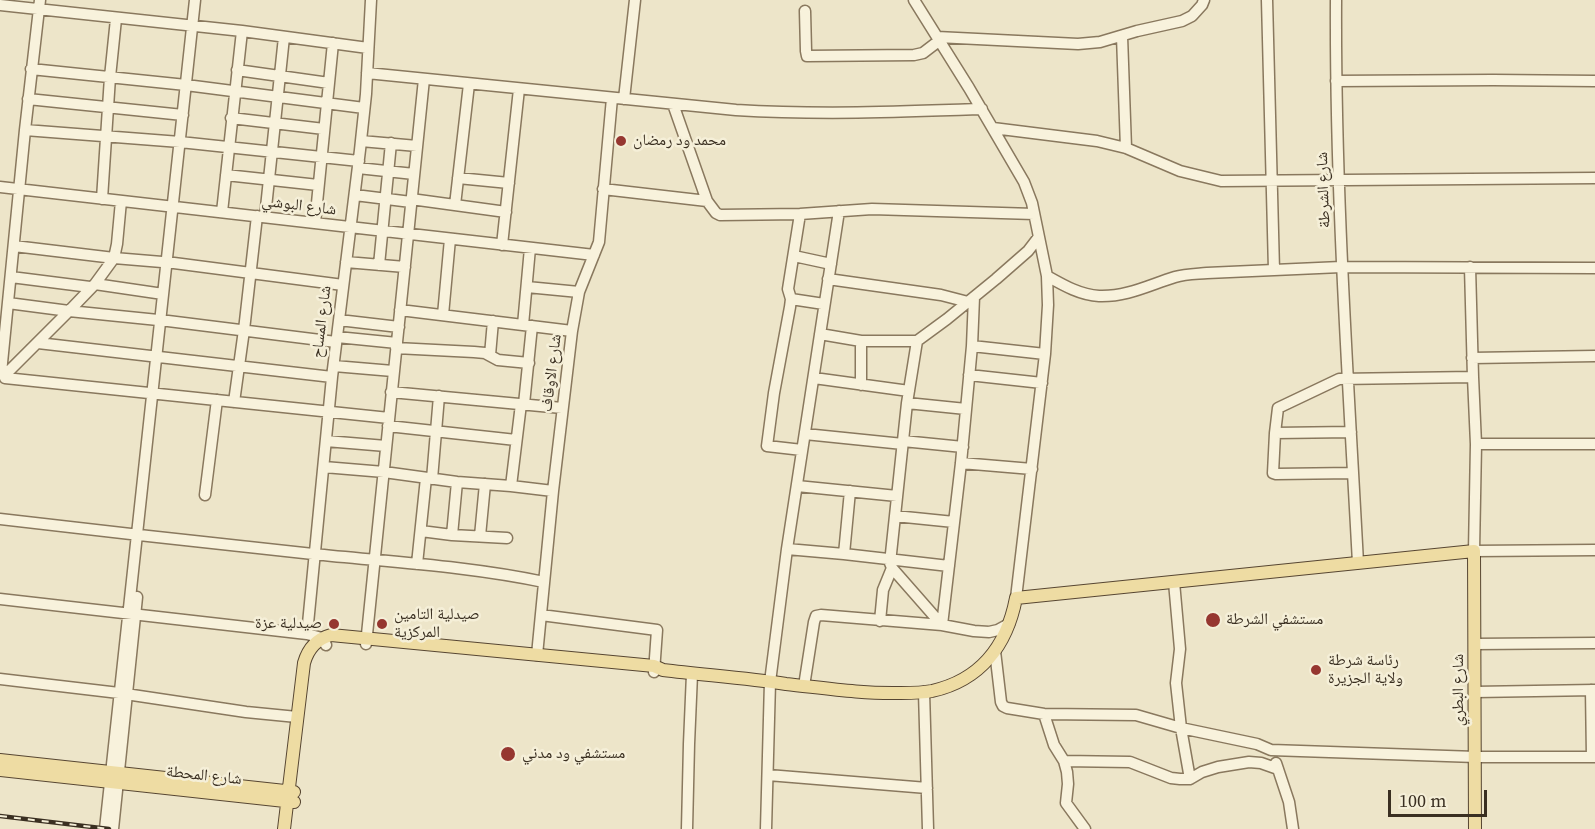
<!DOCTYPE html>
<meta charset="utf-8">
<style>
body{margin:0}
#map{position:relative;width:1595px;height:829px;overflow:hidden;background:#ede5c9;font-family:"Source Serif 4",serif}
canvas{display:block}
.scale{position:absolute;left:1388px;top:790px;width:99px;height:27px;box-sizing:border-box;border:3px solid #3a2f21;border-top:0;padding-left:8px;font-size:18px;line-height:21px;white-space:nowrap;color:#3a2f21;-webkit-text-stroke:4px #f5efd8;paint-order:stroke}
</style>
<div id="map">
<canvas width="1595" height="829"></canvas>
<div class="scale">100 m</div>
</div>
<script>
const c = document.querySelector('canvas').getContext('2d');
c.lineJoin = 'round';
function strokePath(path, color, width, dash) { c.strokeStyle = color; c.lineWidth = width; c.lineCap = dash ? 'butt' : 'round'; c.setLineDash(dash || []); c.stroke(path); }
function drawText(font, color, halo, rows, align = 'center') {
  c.font = font + ' "Source Serif 4","Noto Naskh Arabic",serif'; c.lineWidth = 5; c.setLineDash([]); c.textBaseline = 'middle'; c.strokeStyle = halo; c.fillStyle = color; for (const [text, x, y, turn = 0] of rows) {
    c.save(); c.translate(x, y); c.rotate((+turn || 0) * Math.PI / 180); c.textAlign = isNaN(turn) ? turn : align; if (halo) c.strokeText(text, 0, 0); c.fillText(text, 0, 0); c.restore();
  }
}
const minor = new Path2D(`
 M 914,0 L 969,88 L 1024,182 L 1032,203 L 1047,276 L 1048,305 L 1045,354 L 1016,598
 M 1267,0 L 1274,270
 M 1336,0 C 1335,188 1348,376 1358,563
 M 0,5 L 242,31 L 368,48
 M 805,11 L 806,51 L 807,56 L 914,55 L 923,53 L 940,40
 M 1122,36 L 1126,148
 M 937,37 L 1078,44 L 1100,42 L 1137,31 L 1182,21 L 1192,16 L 1202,5 L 1204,0
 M 31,69 L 186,85 L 364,108
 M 237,70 L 329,83
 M 367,73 L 736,110 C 819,115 899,112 982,109
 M 1336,81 L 1493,80 L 1595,81
 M 28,99 L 183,115
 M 624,99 L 635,0
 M 673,104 L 707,201 L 716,213 L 720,215 L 800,214 L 872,209 L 1034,214
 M 231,118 L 324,129
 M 993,128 L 1097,141 L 1126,148 L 1180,171 L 1221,181 L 1595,178
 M 25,130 L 180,142 L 359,161
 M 361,141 L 417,146
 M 358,168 L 414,174
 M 226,175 L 318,185
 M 458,178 L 509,183
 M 0,187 L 594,255
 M 603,189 L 707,201
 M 355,195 L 411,202
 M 102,199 L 110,77 L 116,19
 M 411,199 L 506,212
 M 455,205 L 469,84
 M 222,212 L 242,31
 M 800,214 L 788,289 L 791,299 L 790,307 L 774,393 L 767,446 L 802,450
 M 265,217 L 284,37
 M 315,223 L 333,43
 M 502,245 L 519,89
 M 14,246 L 114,258 L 174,263 L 343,285
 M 794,256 L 831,264
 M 346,262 L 405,267
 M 379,265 L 391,143
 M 1470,267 L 1473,377 L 1476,444 L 1474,551 L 1595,550
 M 1047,276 C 1063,285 1080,295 1099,296 C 1127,297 1149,285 1175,277 C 1185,274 1196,274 1207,273 L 1341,267 L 1595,268
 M 11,277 L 90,287
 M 828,279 L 941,295 L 968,302
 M 95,284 L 163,294
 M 527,287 L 579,292
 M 791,299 L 824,304
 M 8,303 L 69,311 L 168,321 L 336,342
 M 400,310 L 572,331
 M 443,315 L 450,239
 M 339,320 L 399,327
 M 523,325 L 530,248
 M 820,334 L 861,341 L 917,341 L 947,319 L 996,279 L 1028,251 L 1038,238
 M 337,337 L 397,343
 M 917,341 L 907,403 L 890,563 L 892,568 L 942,625
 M 38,343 L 332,377
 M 972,346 L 1045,354
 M 396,348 L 474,352 L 485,353 L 498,360 L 529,363
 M 490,355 L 493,321
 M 1472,358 L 1595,356
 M 334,366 L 393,371
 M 1,373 L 25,130 L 40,0
 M 969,375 L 1042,383
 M 4,376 L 69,311 L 95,284 L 114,258 L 117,244 L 121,201
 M 5,378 L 389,418
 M 814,378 L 909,391
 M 861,385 L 861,341
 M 391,392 L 562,408
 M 234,402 L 244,330 L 257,216
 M 907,403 L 966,409
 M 524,404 L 532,326
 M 388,426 L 516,440
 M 1275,433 L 1351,432
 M 805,434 L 903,444
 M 326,441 L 386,446
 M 903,441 L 963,447
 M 1476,444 L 1595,444
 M 961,463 L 1032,469
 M 324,467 L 384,472 L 457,482 L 511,486 L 553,491
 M 1353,473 L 1276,474 L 1273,473 L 1275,433 L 1278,408 L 1339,379 L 1473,377
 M 432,479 L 439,396
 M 511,486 L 521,404
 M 797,486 L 897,496
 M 205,495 L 217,400
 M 895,516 L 954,522
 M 0,519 C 104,531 209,543 313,554 C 390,562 468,566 544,582
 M 421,531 L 452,535 L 507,538
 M 452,535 L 457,482
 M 480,536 L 485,484
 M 787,549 L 844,554 L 949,566
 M 844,554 L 850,491
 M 417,564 L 426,478
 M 1174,582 L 1180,649 L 1176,683 L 1181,728 L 1190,779
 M 0,599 L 307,634 L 322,638 L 326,645
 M 541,615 L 657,630 L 654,672
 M 880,621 L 883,590 L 892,568
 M 942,625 L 961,463 L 972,346 L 974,297
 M 307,634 L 332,377 L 360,150 L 366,94 L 371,0
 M 366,644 L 424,79
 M 1475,644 L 1595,643
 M 995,651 L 1001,702 L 1003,706 L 1007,708 L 1044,714 L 1136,715 L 1181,728 L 1257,744 L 1271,750 L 1476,757 L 1595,757
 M 537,655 L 553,491 L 572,331 L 579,292 L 599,242 L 612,98
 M 0,679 L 119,693 L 246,712 L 297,717
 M 804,686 L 814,622 L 816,616 L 821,615 L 942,625 L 974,631 L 989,632 L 998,630 L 1009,624
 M 1591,690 L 1592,757
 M 924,692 L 928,829
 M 1475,692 L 1595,690
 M 1044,714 L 1054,745 L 1064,761 L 1067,772 L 1068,784 L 1066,803 L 1085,829
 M 1064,761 L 1130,762 L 1171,778 L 1180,779 L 1190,779 L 1202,772 L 1218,767 L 1249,762 L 1261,763 L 1278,769
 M 1276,763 L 1289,802 L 1293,829
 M 768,775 L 927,788
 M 105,829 L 195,0
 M 113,829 L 137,597
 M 687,829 L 689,744 L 692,674
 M 766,829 L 770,682 L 787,549 L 839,211`);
const major = new Path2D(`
 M 0,760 L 294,792
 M 0,770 L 294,802
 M 284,829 L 304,663 C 308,649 316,639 331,635 L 654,666 L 663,670 C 704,675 746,678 786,684 C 824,688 862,694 901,693 C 911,693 922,693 932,691 C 981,680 1007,645 1016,598 L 1474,551 L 1475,829`);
const rail = new Path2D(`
 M 0,816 L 109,829`);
const markers = [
 [621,141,6,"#963730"],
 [1213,620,8,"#963730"],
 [334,624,6,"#963730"],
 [382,624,6,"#963730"],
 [1316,670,6,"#963730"],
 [508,754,8,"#963730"]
];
const poiNames = [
 ["محمد ود رمضان",633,141],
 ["صيدلية التامين",394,615],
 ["المركزية",394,633],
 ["مستشفي الشرطة",1226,620],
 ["صيدلية عزة",322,624,"right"],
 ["رئاسة شرطة",1328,661],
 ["ولاية الجزيرة",1328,679],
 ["مستشفي ود مدني",522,754]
];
const streetNames = [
 ["شارع الشرطة",1324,190,-92],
 ["شارع البوشي",299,206,7],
 ["شارع المساح",322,322,-83],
 ["شارع الاوقاف",552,373,-83],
 ["شارع البطري",1459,690,-90],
 ["شارع المحطة",204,776,6]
];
strokePath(minor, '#89785e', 13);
strokePath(major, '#574632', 14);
strokePath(minor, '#f8f2dc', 10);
strokePath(major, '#eedca3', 12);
strokePath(rail, '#3a2f21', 4.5);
strokePath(rail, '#f5efd8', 2, [7]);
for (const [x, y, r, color] of markers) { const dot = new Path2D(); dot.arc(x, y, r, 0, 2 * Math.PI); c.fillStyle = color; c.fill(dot); strokePath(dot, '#f5efd8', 2); }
drawText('16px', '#3a2f21', '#f5efd8', poiNames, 'left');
drawText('16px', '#3a2f21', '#f5efd8', streetNames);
</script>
